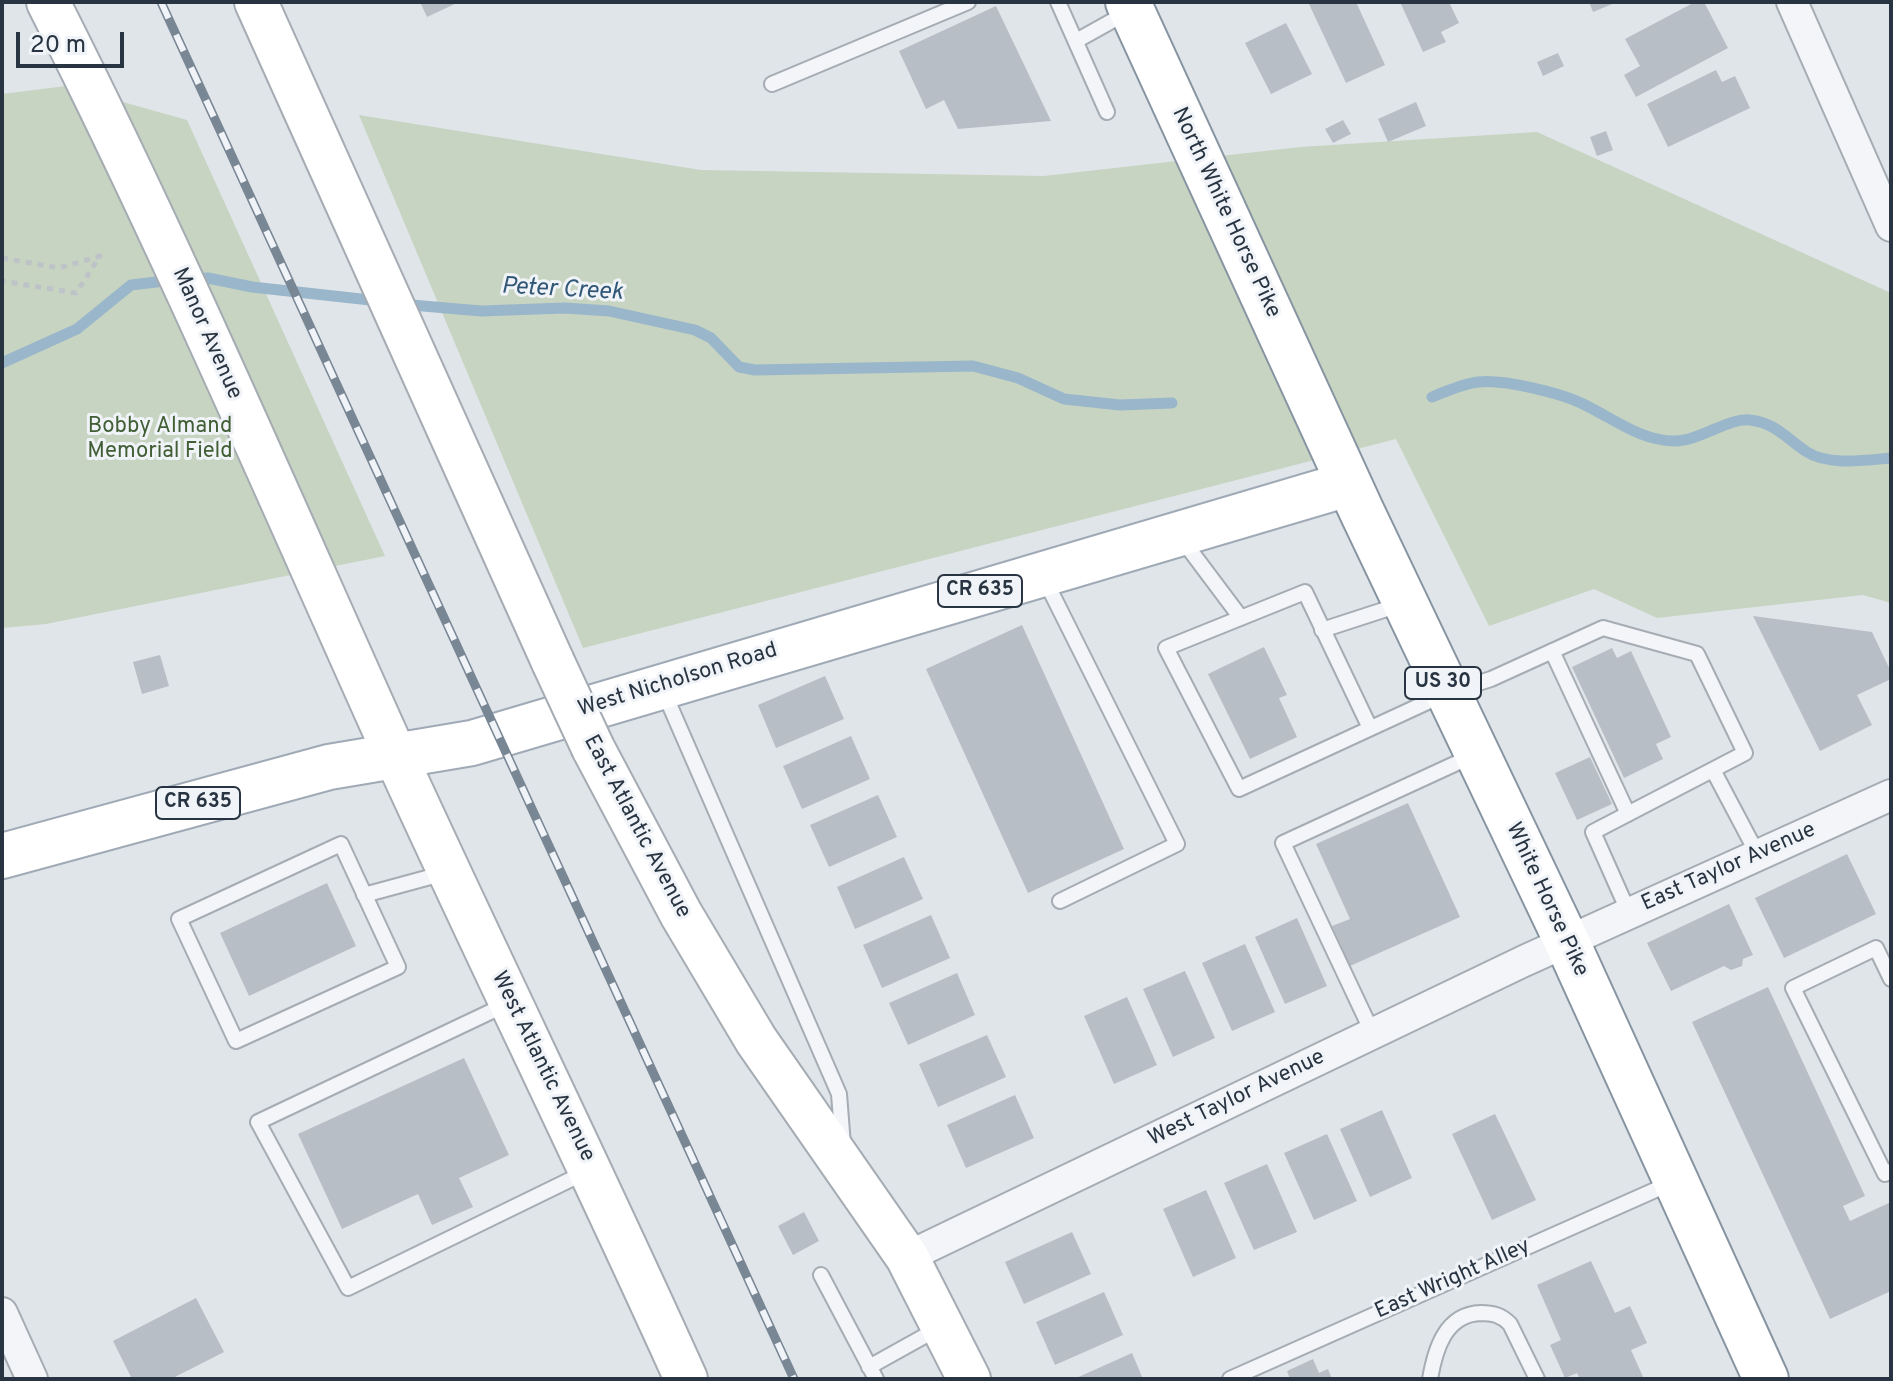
<!DOCTYPE html>
<style>
body{margin:0}
#map{position:relative;width:1893px;height:1381px;overflow:hidden;background:#e0e5e9;font-family:Overpass,sans-serif}
canvas{display:block}
.frame{position:absolute;inset:0;border:4px solid #283441;pointer-events:none}
.scale{position:absolute;left:16px;top:32px;width:108px;height:36px;box-sizing:border-box;border:4px solid #283441;border-top:0;padding-left:10px;font-size:24px;line-height:28px;white-space:nowrap;color:#283441;-webkit-text-stroke:6px #f0f3f7;paint-order:stroke}
</style>
<div id="map">
<canvas width="1893" height="1381"></canvas>
<div class="frame"></div>
<div class="scale">20 m</div>
</div>
<script>
const c = document.querySelector('canvas').getContext('2d');
c.lineJoin = 'round';
function paint(path, color) { c.fillStyle = color; c.fill(path, 'evenodd'); }
function strokePath(path, color, width, dash) { c.strokeStyle = color; c.lineWidth = width; c.lineCap = dash ? 'butt' : 'round'; c.setLineDash(dash || []); c.stroke(path); }
function drawText(font, color, halo, rows, align = 'center') {
  c.font = font + ' Overpass,sans-serif'; c.lineWidth = 6; c.setLineDash([]); c.textBaseline = 'middle'; c.strokeStyle = halo; c.fillStyle = color; for (const [text, x, y, turn = 0] of rows) {
    c.save(); c.translate(x, y); c.rotate((+turn || 0) * Math.PI / 180); c.textAlign = isNaN(turn) ? turn : align; if (halo) c.strokeText(text, 0, 0); c.fillText(text, 0, 0); c.restore();
  }
}
const green = new Path2D(`
 M 66,86 L 187,120 L 385,556 L 46,624 L 2,628 L 2,94 Z
 M 359,115 L 701,170 L 1044,176 L 1300,147 L 1537,132 L 1891,293 L 1891,603 L 1863,595 L 1657,618 L 1594,589 L 1489,626 L 1396,439 L 583,648 Z`);
const stream = new Path2D(`
 M 191,279 L 208,278 L 252,287 L 379,301
 M 400,304 L 481,311 L 565,308 L 609,311 L 695,330 L 711,338 L 739,367 L 755,370 L 973,366 L 1018,378 L 1064,399 L 1120,405 L 1172,403
 M 2,363 L 77,329 L 131,285 L 173,280
 M 1432,397 C 1447,391 1462,384 1478,382 C 1503,379 1562,393 1585,405 C 1614,419 1641,441 1675,441 C 1699,441 1730,417 1750,420 C 1776,423 1787,439 1807,452 C 1828,466 1867,460 1891,458`);
const building = new Path2D(`
 M 420,2 L 459,2 L 427,17 Z
 M 1308,2 L 1356,2 L 1385,65 L 1346,83 Z
 M 1400,2 L 1449,2 L 1459,23 L 1441,32 L 1446,42 L 1423,52 Z
 M 1589,2 L 1617,2 L 1593,12 Z
 M 1695,2 L 1704,2 L 1728,48 L 1636,97 L 1624,75 L 1640,66 L 1625,39 Z
 M 996,6 L 1051,121 L 958,129 L 944,100 L 926,109 L 899,51 Z
 M 1286,23 L 1312,74 L 1271,94 L 1245,43 Z
 M 1558,53 L 1564,66 L 1543,76 L 1537,62 Z
 M 1716,70 L 1722,82 L 1735,76 L 1750,108 L 1668,147 L 1647,104 Z
 M 1416,102 L 1426,126 L 1388,142 L 1378,119 Z
 M 1343,120 L 1351,134 L 1333,143 L 1325,129 Z
 M 1606,131 L 1613,150 L 1597,156 L 1590,137 Z
 M 1753,616 L 1872,632 L 1891,672 L 1891,679 L 1857,695 L 1872,725 L 1820,751 Z
 M 1022,625 L 1124,849 L 1028,893 L 926,669 Z
 M 1264,647 L 1287,695 L 1279,698 L 1297,737 L 1250,759 L 1208,674 Z
 M 1612,648 L 1617,658 L 1631,651 L 1671,737 L 1656,744 L 1663,759 L 1624,778 L 1572,667 Z
 M 160,655 L 169,686 L 142,694 L 133,662 Z
 M 825,676 L 844,719 L 776,748 L 758,705 Z
 M 851,736 L 870,779 L 802,809 L 783,766 Z
 M 1590,757 L 1612,804 L 1577,820 L 1555,773 Z
 M 878,795 L 897,837 L 829,867 L 810,825 Z
 M 1408,803 L 1460,917 L 1350,966 L 1332,926 L 1350,919 L 1316,844 Z
 M 1847,854 L 1876,914 L 1784,958 L 1755,898 Z
 M 904,857 L 923,899 L 855,929 L 837,887 Z
 M 327,883 L 356,946 L 249,996 L 220,933 Z
 M 1729,904 L 1753,955 L 1743,959 L 1742,966 L 1731,970 L 1724,966 L 1671,991 L 1647,943 Z
 M 931,915 L 950,958 L 882,988 L 863,945 Z
 M 1297,918 L 1327,986 L 1285,1004 L 1255,937 Z
 M 1245,944 L 1275,1012 L 1232,1031 L 1202,963 Z
 M 1185,971 L 1215,1038 L 1173,1057 L 1143,989 Z
 M 957,973 L 975,1015 L 908,1045 L 889,1003 Z
 M 1768,987 L 1865,1196 L 1843,1206 L 1850,1221 L 1891,1202 L 1891,1291 L 1830,1319 L 1692,1022 Z
 M 1127,997 L 1157,1065 L 1114,1084 L 1084,1016 Z
 M 987,1035 L 1006,1077 L 938,1107 L 919,1064 Z
 M 464,1058 L 509,1155 L 459,1178 L 473,1207 L 432,1225 L 418,1194 L 342,1229 L 298,1134 Z
 M 1015,1095 L 1034,1138 L 966,1168 L 947,1125 Z
 M 1382,1110 L 1412,1178 L 1370,1197 L 1340,1129 Z
 M 1495,1114 L 1536,1200 L 1492,1220 L 1452,1134 Z
 M 1327,1134 L 1357,1201 L 1314,1220 L 1284,1153 Z
 M 1267,1164 L 1297,1232 L 1254,1250 L 1224,1183 Z
 M 1206,1190 L 1236,1258 L 1193,1277 L 1163,1209 Z
 M 804,1212 L 819,1241 L 793,1255 L 778,1226 Z
 M 1072,1232 L 1091,1274 L 1024,1304 L 1005,1262 Z
 M 1591,1261 L 1615,1313 L 1630,1306 L 1647,1343 L 1631,1350 L 1644,1379 L 1580,1379 L 1577,1373 L 1565,1378 L 1550,1345 L 1561,1340 L 1537,1285 Z
 M 1104,1292 L 1123,1335 L 1055,1365 L 1036,1322 Z
 M 196,1298 L 224,1352 L 171,1379 L 132,1379 L 113,1341 Z
 M 1132,1353 L 1143,1379 L 1074,1379 Z
 M 1313,1359 L 1319,1373 L 1328,1369 L 1332,1379 L 1290,1379 L 1287,1371 Z`);
const path = new Path2D(`
 M 2,258 L 59,268 L 100,256 L 76,293 L 2,281`);
const lane = new Path2D(`
 M 1058,2 L 1107,112
 M 1076,41 L 1128,12
 M 772,84 L 968,2
 M 1181,538 L 1241,618
 M 1045,580 L 1177,844 L 1060,901
 M 1322,630 L 1402,604
 M 1552,651 L 1628,814
 M 663,690 L 839,1094 L 843,1145
 M 1370,728 L 1305,592 L 1166,648 L 1239,789 L 1447,693 L 1491,679 L 1603,628 L 1697,654 L 1745,753 L 1593,832 L 1629,913
 M 1713,770 L 1758,855
 M 341,844 L 398,967 L 236,1041 L 179,919 Z
 M 364,895 L 445,873
 M 1891,979 L 1876,948 L 1793,988 L 1885,1174 L 1891,1171
 M 507,1004 L 258,1122 L 348,1288 L 588,1171
 M 1373,1034 L 1283,843 L 1472,756
 M 821,1275 L 876,1379
 M 869,1367 L 939,1328
 M 1230,1379 L 1671,1183
 M 1430,1379 C 1435,1350 1445,1314 1481,1313 C 1493,1313 1501,1315 1510,1324 L 1537,1379`);
const street = new Path2D(`
 M 1792,2 L 1891,226
 M 907,1257 L 1524,961 L 1891,795
 M 2,1313 L 32,1379`);
const secondary = new Path2D(`
 M 48,2 C 173,249 282,504 396,757 C 491,965 592,1170 686,1379
 M 256,2 L 553,662
 M 593,748 L 681,914 L 756,1040 L 907,1257 L 969,1379`);
const primary = new Path2D(`
 M 2,856 L 329,767 L 472,743 L 1348,484`);
const highway = new Path2D(`
 M 1128,2 L 1362,512 L 1567,942 L 1766,1379`);
const rail = new Path2D(`
 M 161,2 L 794,1379`);
const secondaryBridge = new Path2D(`
 M 553,662 L 593,748`);
const shields = [
 [980,591,84],
 [1443,683,76],
 [198,803,84]
];
const shieldNames = [
 ["CR 635",980,591],
 ["US 30",1443,683],
 ["CR 635",198,803]
];
const streetNames = [
 ["North White Horse Pike",1225,213,65],
 ["Manor Avenue",206,334,66],
 ["West Nicholson Road",678,681,-17],
 ["East Atlantic Avenue",636,827,62],
 ["East Taylor Avenue",1729,868,-24],
 ["White Horse Pike",1546,900,65],
 ["West Atlantic Avenue",542,1067,64],
 ["West Taylor Avenue",1237,1099,-26],
 ["East Wright Alley",1453,1280,-24]
];
const parkNames = [
 ["Bobby Almand",160,428],
 ["Memorial Field",160,453]
];
const waterNames = [
 ["Peter Creek",562,291,3]
];
paint(green, '#c7d4c1');
strokePath(stream, '#9ab6cb', 11);
paint(building, '#b7bec6');
strokePath(lane, '#a5acb3', 18);
strokePath(street, '#a5acb3', 34);
strokePath(secondary, '#a5acb3', 46);
strokePath(primary, '#9faab6', 48);
strokePath(highway, '#8794a1', 48);
strokePath(path, '#bec3c8', 5, [6, 6]);
strokePath(lane, '#f3f5f8', 14);
strokePath(street, '#f3f5f8', 30);
strokePath(secondary, '#fff', 42);
strokePath(primary, '#fff', 44);
strokePath(highway, '#fff', 44);
strokePath(rail, '#798694', 9);
strokePath(rail, '#f0f3f7', 6, [18]);
strokePath(secondaryBridge, '#a5acb3', 46, []);
strokePath(secondaryBridge, '#fff', 42);
for (const [x, y, w] of shields) { const box = new Path2D(); box.roundRect(x - w / 2, y - 16, w, 32, 6); c.fillStyle = '#f0f3f7'; c.fill(box); strokePath(box, '#283441', 2); }
drawText('bold 20px', '#283441', null, shieldNames);
drawText('22px', '#283441', '#f0f3f7', streetNames);
drawText('22px', '#415e35', '#f0f3f7', parkNames);
drawText('italic 24px', '#315777', '#f0f3f7', waterNames);
</script>
